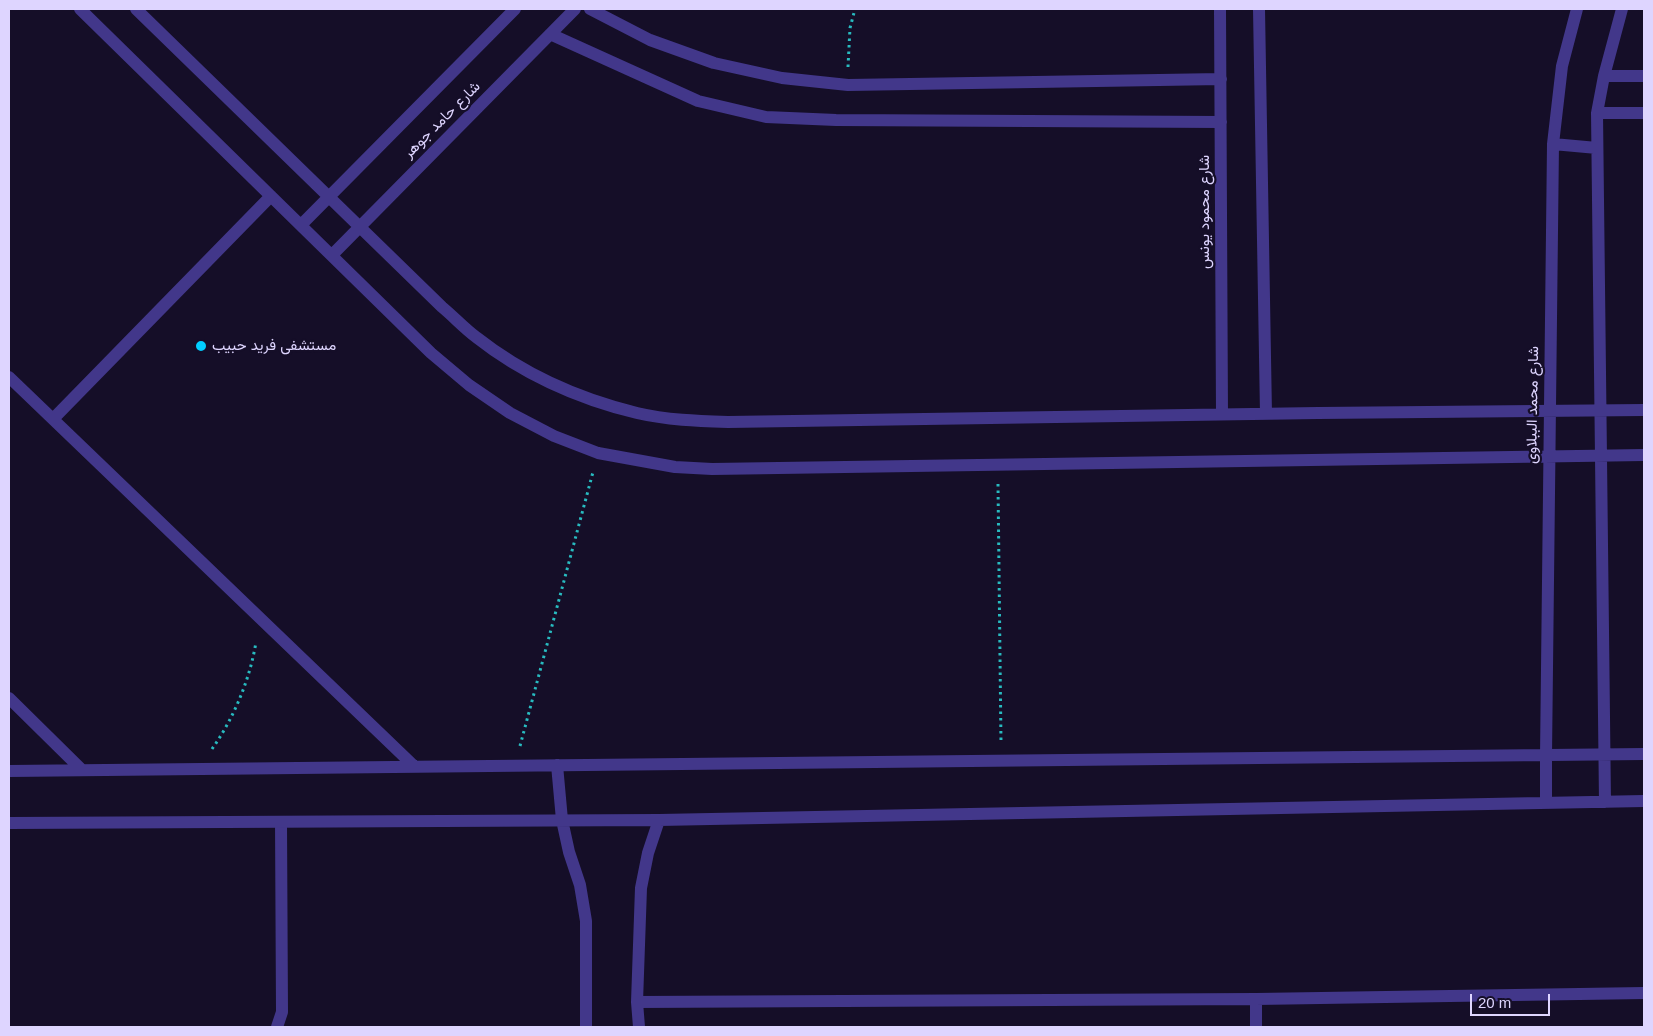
<!DOCTYPE html>
<meta charset="utf-8">
<style>
body{margin:0}
#map{position:relative;width:1653px;height:1036px;overflow:hidden;background:#150e28;font-family:Helvetica,sans-serif}
canvas{display:block}
.frame{position:absolute;inset:0;border:10px solid #ded5ff;pointer-events:none}
.scale{position:absolute;left:1470px;top:994px;width:80px;height:22px;box-sizing:border-box;border:2px solid #ded5ff;border-top:0;padding-left:6px;font-size:15px;line-height:18px;white-space:nowrap;color:#ded5ff;-webkit-text-stroke:4px #150e28;paint-order:stroke}
</style>
<div id="map">
<canvas width="1653" height="1036"></canvas>
<div class="frame"></div>
<div class="scale">20 m</div>
</div>
<script>
const c = document.querySelector('canvas').getContext('2d');
c.lineJoin = 'round';
function strokePath(path, color, width, dash) { c.strokeStyle = color; c.lineWidth = width; c.lineCap = dash ? 'butt' : 'round'; c.setLineDash(dash || []); c.stroke(path); }
function drawText(font, color, halo, rows, align = 'center') {
  c.font = font + ' Helvetica,Vazirmatn,sans-serif'; c.lineWidth = 4.5; c.setLineDash([]); c.textBaseline = 'middle'; c.strokeStyle = halo; c.fillStyle = color; for (const [text, x, y, turn = 0] of rows) {
    c.save(); c.translate(x, y); c.rotate((+turn || 0) * Math.PI / 180); c.textAlign = isNaN(turn) ? turn : align; if (halo) c.strokeText(text, 0, 0); c.fillText(text, 0, 0); c.restore();
  }
}
const path = new Path2D(`
 M 848,67 L 850,28 L 855,9
 M 998,484 L 1001,743
 M 520,746 L 593,472
 M 212,749 C 234,718 250,679 256,642`);
const service = new Path2D(`
 M 277,1027 L 282,1012 L 281,822`);
const minor = new Path2D(`
 M 80,9 L 431,353 L 469,385 L 510,413 L 554,436 L 598,453 L 675,467 L 712,469 L 1644,455
 M 136,9 L 442,307 C 454,317 464,328 476,337 C 523,374 579,399 637,413 C 667,420 697,421 728,422 L 1318,413 L 1644,410
 M 590,9 L 650,40 L 714,63 L 782,78 L 848,85 L 1221,79
 M 1220,9 L 1222,414
 M 1259,9 L 1266,414
 M 550,34 L 698,101 L 766,117 L 836,120 L 1221,122
 M 1604,76 L 1644,76
 M 1597,113 L 1644,113
 M 1553,144 L 1597,148
 M 301,225 L 515,9
 M 332,255 L 575,9
 M 9,377 L 415,767
 M 53,419 L 271,196
 M 9,698 L 82,770
 M 557,765 L 562,820 L 569,852 L 580,885 L 586,921 L 586,1027
 M 9,771 L 1644,754
 M 1605,802 L 1597,113 L 1604,76 L 1622,9
 M 1546,803 L 1546,755 L 1553,144 L 1562,66 L 1577,9
 M 9,823 L 659,820 L 1644,801
 M 1256,999 L 1256,1027
 M 637,1002 L 1256,999 L 1644,993
 M 639,1027 L 637,1002 L 641,888 L 648,853 L 659,820`);
const markers = [
 [201,346,6,"#01ceff"]
];
const streetNames = [
 ["شارع حامد جوهر",442,120,-45],
 ["شارع محمود يونس",1205,212,-90],
 ["شارع محمد الببلاوى",1533,405,-89]
];
const poiNames = [
 ["مستشفى فريد حبيب",212,346]
];
strokePath(path, '#28bbc0', 3, [2.5, 4]);
strokePath(service, '#42378a', 12);
strokePath(minor, '#42378a', 12);
for (const [x, y, r, color] of markers) { const dot = new Path2D(); dot.arc(x, y, r, 0, 2 * Math.PI); c.fillStyle = color; c.fill(dot); strokePath(dot, '#150e28', 2); }
drawText('15px', '#ded5ff', '#150e28', streetNames);
drawText('15px', '#ded5ff', '#150e28', poiNames, 'left');
</script>
